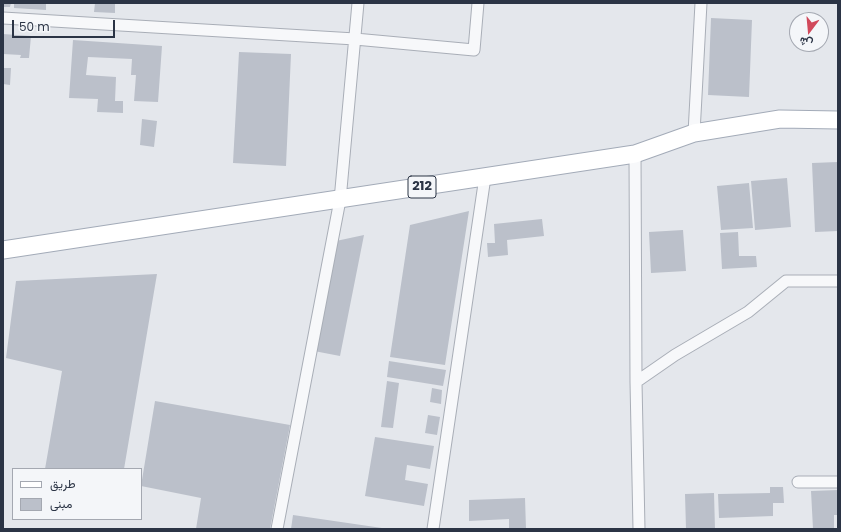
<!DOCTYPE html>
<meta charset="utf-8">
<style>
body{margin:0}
#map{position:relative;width:841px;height:532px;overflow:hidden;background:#e4e7ec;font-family:Poppins,Vazirmatn,sans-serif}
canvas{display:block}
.frame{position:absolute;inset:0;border:4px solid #2b3445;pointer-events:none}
.legend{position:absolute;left:12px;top:468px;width:130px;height:52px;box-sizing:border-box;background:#f4f6f9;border:1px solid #a4a8b1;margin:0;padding:5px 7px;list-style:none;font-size:12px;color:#2b3445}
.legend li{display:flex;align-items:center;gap:8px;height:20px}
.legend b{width:20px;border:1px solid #a4a8b1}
.north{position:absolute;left:789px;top:12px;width:40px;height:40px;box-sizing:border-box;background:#f4f6f9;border:1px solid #a4a8b1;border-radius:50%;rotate:196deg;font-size:11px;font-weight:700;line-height:16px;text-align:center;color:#2b3445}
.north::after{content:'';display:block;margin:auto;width:14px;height:18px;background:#d1495b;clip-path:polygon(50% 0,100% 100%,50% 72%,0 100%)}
.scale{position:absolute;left:12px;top:20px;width:103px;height:18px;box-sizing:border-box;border:2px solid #2b3445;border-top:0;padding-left:5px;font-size:12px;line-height:14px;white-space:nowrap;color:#2b3445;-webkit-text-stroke:3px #f4f6f9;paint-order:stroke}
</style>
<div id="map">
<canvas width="841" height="532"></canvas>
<div class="frame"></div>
<ul class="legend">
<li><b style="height:5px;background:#fff"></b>طريق</li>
<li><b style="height:11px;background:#bbc0ca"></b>مبنى</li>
</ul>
<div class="north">ش</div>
<div class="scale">50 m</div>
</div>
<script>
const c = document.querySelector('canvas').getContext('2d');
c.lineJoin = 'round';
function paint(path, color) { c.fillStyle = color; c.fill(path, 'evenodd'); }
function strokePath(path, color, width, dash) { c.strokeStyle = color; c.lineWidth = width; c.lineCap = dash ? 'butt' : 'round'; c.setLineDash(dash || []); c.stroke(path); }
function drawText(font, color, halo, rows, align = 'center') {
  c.font = font + ' Poppins,sans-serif'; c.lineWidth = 4; c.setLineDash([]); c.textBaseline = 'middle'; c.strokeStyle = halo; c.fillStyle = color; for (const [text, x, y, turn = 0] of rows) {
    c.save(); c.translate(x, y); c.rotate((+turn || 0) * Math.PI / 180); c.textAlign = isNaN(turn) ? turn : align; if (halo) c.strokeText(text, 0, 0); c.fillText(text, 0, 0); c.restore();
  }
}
const building = new Path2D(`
 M 3,3 L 11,3 L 10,7 L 3,7 Z
 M 14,3 L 46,3 L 46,10 L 14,8 Z
 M 95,3 L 115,3 L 115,13 L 94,12 Z
 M 711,18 L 752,20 L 749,97 L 708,95 Z
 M 3,34 L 31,36 L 29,58 L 20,58 L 21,55 L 3,54 Z
 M 73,40 L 162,46 L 158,102 L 134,101 L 136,75 L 131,75 L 132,59 L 88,57 L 86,75 L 116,77 L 115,101 L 123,101 L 123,113 L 97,112 L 98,99 L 69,98 Z
 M 239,52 L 291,54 L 286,166 L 233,163 Z
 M 3,68 L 11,68 L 10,85 L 3,84 Z
 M 142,119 L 157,121 L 154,147 L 140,145 Z
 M 838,162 L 838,231 L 815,232 L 812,163 Z
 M 787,178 L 791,227 L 755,230 L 751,181 Z
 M 749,183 L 753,228 L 721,230 L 717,186 Z
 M 469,211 L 445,365 L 390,357 L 410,225 Z
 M 542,219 L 544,236 L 507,240 L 508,255 L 488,257 L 487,243 L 495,243 L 494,224 Z
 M 683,230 L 686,271 L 651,273 L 649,232 Z
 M 738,232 L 739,256 L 756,256 L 757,267 L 722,269 L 720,233 Z
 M 364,235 L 340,356 L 314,351 L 336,241 Z
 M 157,274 L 124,469 L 45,469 L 62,371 L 6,358 L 16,281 Z
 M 389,361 L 446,370 L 443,386 L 387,377 Z
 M 387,381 L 399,383 L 393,428 L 381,427 Z
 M 432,388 L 442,390 L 441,404 L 430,402 Z
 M 155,401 L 290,425 L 270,529 L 196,529 L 201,498 L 141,486 Z
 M 428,415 L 440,417 L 437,435 L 425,433 Z
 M 375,437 L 434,446 L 430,469 L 407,465 L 405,480 L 428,484 L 424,506 L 365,496 Z
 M 770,487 L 783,487 L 784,503 L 773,503 L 773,516 L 719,518 L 718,494 L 770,493 Z
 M 838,490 L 838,515 L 834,515 L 834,529 L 813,529 L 811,491 Z
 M 714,493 L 715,529 L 686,529 L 685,494 Z
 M 525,498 L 526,529 L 509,529 L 509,519 L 469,521 L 469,500 Z
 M 293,515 L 382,528 L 382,529 L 291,529 Z`);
const minor = new Path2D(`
 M 3,18 L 355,39 L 474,50 L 478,3
 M 694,133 L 701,3
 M 635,154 L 636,382 L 639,529
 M 636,382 L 675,355 L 748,312 L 786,281 L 838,281
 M 798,482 L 838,482
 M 277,529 L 340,200 L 358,3
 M 433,529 L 485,177`);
const primary = new Path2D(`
 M 3,250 L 635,154 L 694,133 L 780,119 L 838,120`);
const shields = [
 [422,187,28]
];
const shieldNames = [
 ["212",422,187]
];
paint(building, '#bbc0ca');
strokePath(minor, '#a9aeb7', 13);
strokePath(primary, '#a3abb8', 19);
strokePath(minor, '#f7f8fa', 11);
strokePath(primary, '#fff', 17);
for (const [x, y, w] of shields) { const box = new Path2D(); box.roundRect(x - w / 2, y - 11, w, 22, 3); c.fillStyle = '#f4f6f9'; c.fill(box); strokePath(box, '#2b3445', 1); }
drawText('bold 13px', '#2b3445', null, shieldNames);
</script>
